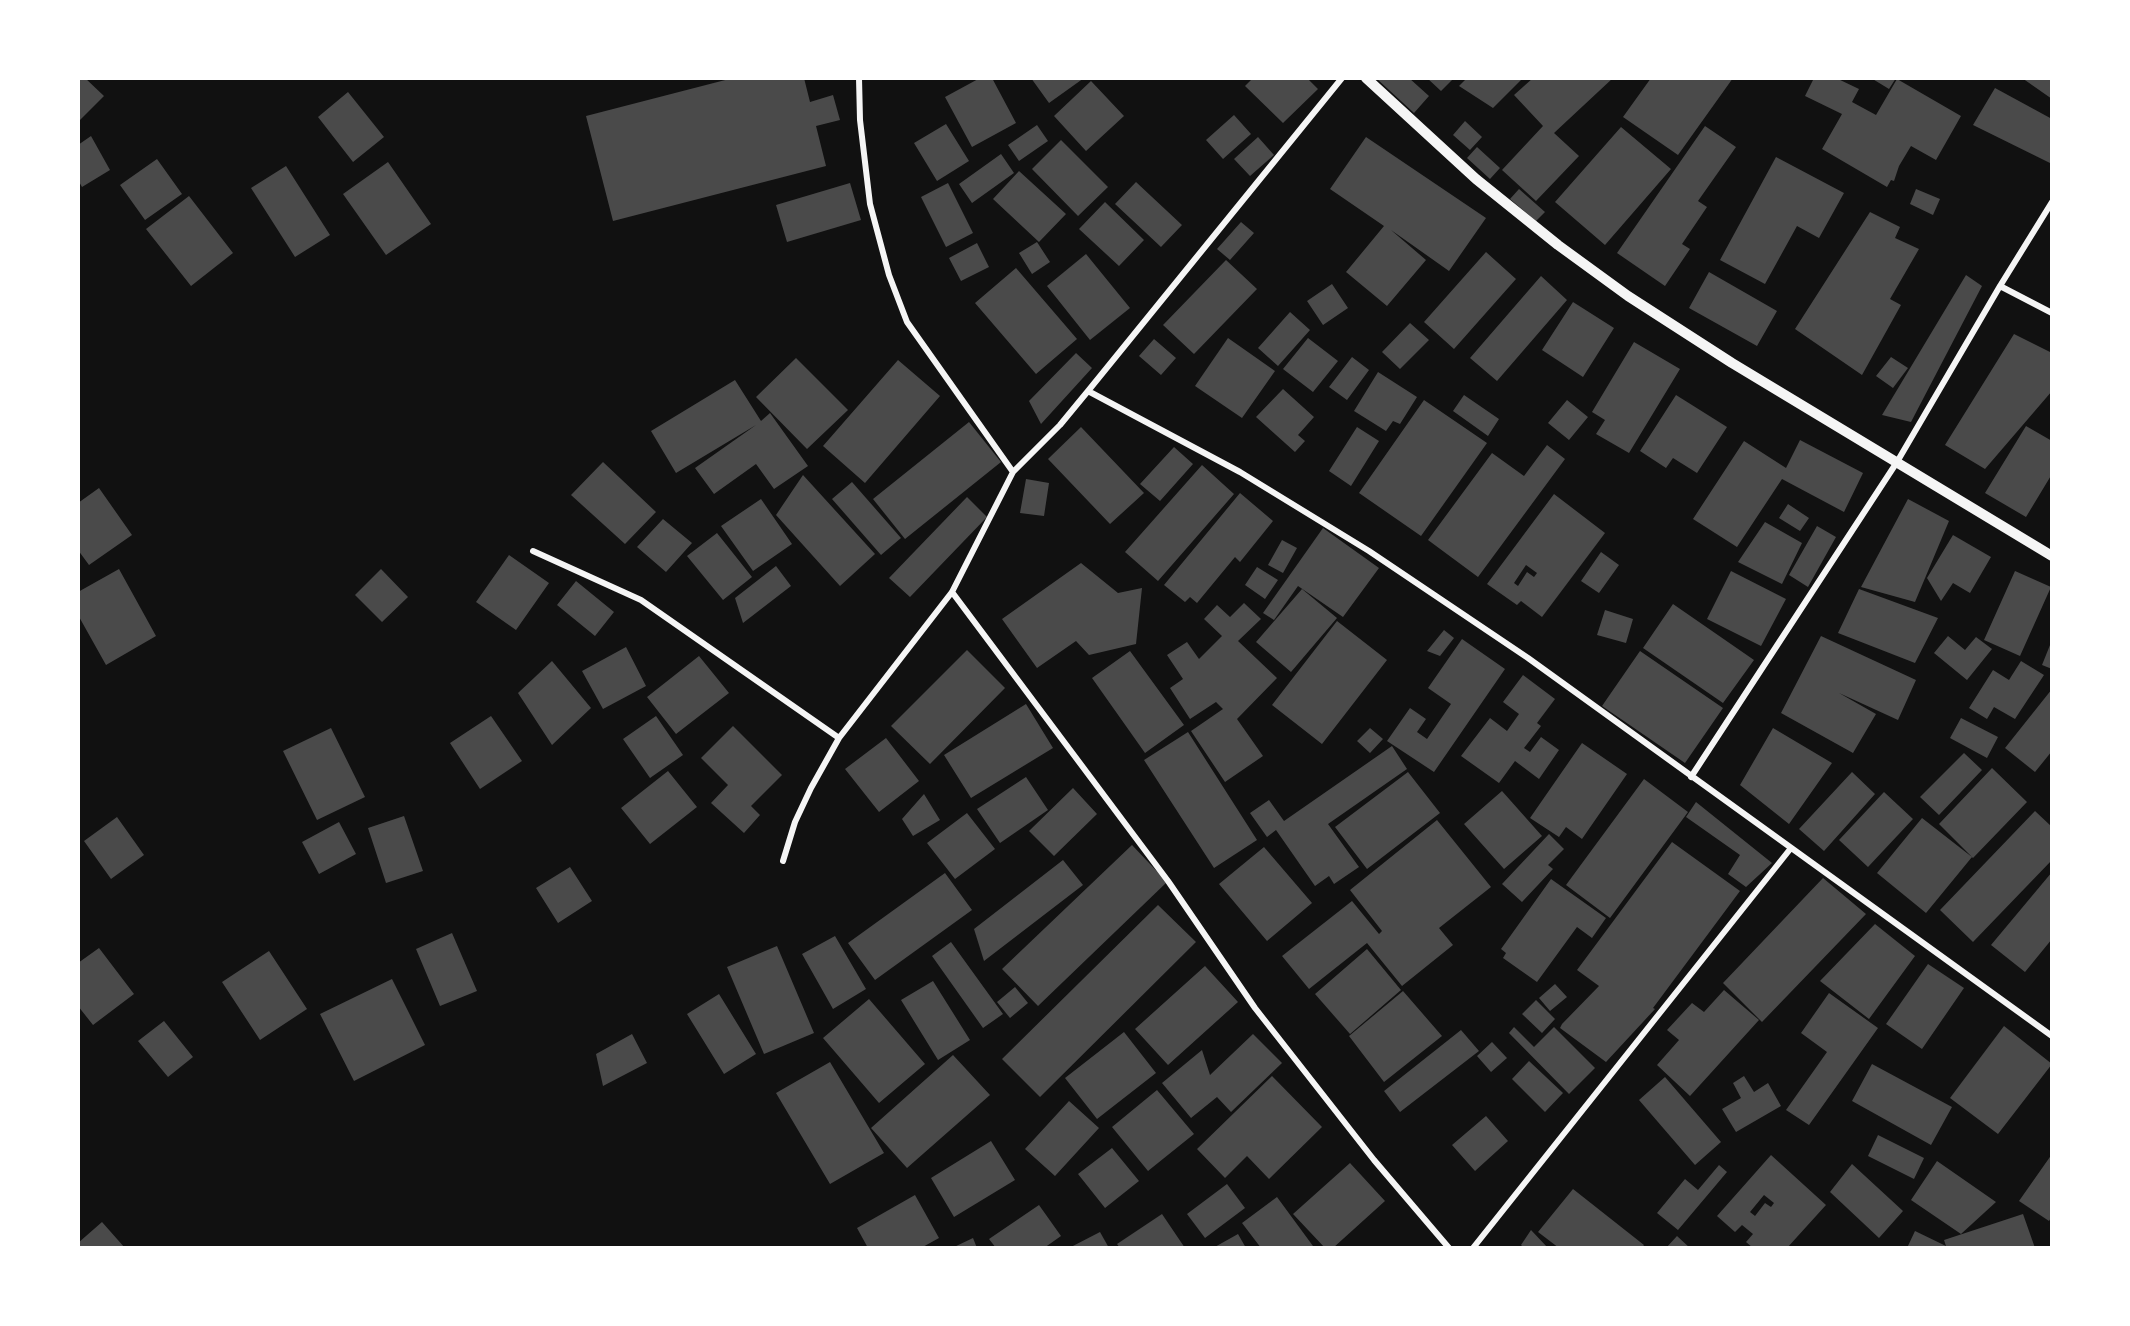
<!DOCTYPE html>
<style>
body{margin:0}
#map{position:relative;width:2130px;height:1326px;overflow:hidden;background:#111;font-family:Inter,sans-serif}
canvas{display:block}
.frame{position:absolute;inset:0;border:80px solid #fff;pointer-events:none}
</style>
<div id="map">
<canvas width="2130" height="1326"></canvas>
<div class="frame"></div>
</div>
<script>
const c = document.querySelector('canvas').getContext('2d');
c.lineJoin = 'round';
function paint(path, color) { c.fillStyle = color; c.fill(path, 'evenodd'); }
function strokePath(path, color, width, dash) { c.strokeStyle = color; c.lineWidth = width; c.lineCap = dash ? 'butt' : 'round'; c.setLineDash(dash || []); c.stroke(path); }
const building = new Path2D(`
 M 78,78 L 85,78 L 104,96 L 78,122 Z
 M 733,78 L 804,78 L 810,102 L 833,95 L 840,120 L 816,126 L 826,166 L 613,221 L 586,116 Z
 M 980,78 L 992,78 L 1016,123 L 972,147 L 945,97 Z
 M 1031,78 L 1084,78 L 1049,103 Z
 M 1253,78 L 1307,78 L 1318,89 L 1283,123 L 1245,86 Z
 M 1376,78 L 1409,78 L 1429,96 L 1414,113 Z
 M 1427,78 L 1454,78 L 1441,91 Z
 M 1467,78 L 1523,78 L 1493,108 L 1459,86 Z
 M 1533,78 L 1613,78 L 1554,133 L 1579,156 L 1536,201 L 1502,170 L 1543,126 L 1514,95 Z
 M 1651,78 L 1733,78 L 1678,155 L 1623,117 Z
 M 1814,78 L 1836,78 L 1859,89 L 1852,102 L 1876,115 L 1897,79 L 1961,116 L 1936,160 L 1911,146 L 1899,166 L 1894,181 L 1891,180 L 1887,187 L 1822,149 L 1842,114 L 1805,96 Z
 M 1871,78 L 1896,78 L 1889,89 Z
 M 2022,78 L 2052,78 L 2052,99 Z
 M 1091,81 L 1124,116 L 1086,151 L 1054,116 Z
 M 1995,88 L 2052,119 L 2052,164 L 1973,125 Z
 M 348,92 L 384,137 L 353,162 L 318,117 Z
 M 1234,115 L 1251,134 L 1223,159 L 1206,140 Z
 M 1465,121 L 1482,137 L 1470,150 L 1453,135 Z
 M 946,124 L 969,161 L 937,181 L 914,143 Z
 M 1037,125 L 1048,141 L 1019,161 L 1008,145 Z
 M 1705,126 L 1736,147 L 1698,201 L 1707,207 L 1682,244 L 1690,249 L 1665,286 L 1617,253 Z
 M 1621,127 L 1671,169 L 1605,245 L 1555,202 Z
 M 91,136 L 110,170 L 82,187 L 78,180 L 78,145 Z
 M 1258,137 L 1274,155 L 1250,176 L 1234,159 Z
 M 1366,137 L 1486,218 L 1449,271 L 1391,230 L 1426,260 L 1387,306 L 1346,272 L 1384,226 L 1330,189 Z
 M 1061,140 L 1108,187 L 1078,216 L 1032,169 Z
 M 1477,147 L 1500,168 L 1490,179 L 1467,158 Z
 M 1001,154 L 1014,173 L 972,203 L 959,184 Z
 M 1776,157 L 1844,193 L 1819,238 L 1797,226 L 1765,284 L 1720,260 Z
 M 157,159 L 182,194 L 145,220 L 120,185 Z
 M 388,162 L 431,224 L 386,255 L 343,194 Z
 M 286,166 L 330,235 L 295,257 L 251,188 Z
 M 1019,171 L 1066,214 L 1039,242 L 993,199 Z
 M 1136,182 L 1182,225 L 1161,247 L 1115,204 Z
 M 850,183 L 861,220 L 787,242 L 776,205 Z
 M 948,183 L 973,233 L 946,247 L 921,197 Z
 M 1519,189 L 1545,212 L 1536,221 L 1510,199 Z
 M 1916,189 L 1940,199 L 1933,215 L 1910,204 Z
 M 189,196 L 233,253 L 191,286 L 146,229 Z
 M 1105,202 L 1144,240 L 1119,266 L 1079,229 Z
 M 1870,212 L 1900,227 L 1895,238 L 1919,249 L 1890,299 L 1901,305 L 1862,375 L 1795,329 Z
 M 1241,222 L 1254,233 L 1230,260 L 1217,249 Z
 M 1037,242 L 1050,262 L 1032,274 L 1019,253 Z
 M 977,243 L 989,267 L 961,281 L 949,258 Z
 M 1486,252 L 1516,279 L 1454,349 L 1424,322 Z
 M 1086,254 L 1130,308 L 1090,340 L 1047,286 Z
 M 1226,260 L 1257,289 L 1194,354 L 1163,325 Z
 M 1016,268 L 1077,339 L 1036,374 L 975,303 Z
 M 1709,272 L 1777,311 L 1757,346 L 1689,308 Z
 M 1966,275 L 1982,286 L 1911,422 L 1882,415 Z
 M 1541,276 L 1567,300 L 1497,381 L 1470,358 Z
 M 1332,284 L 1348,308 L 1323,325 L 1307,301 Z
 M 1573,302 L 1614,328 L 1583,377 L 1542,350 Z
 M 1290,312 L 1310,330 L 1278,366 L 1258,348 Z
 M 1410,323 L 1429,340 L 1400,369 L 1382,352 Z
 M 2014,334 L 2052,353 L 2052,391 L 1985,469 L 1945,445 Z
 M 1228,338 L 1275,371 L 1242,418 L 1195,386 Z
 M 1308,338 L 1338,361 L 1313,392 L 1283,369 Z
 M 1154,339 L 1176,358 L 1161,375 L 1139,356 Z
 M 1634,342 L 1680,369 L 1629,453 L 1596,434 L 1605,420 L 1592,412 Z
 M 1076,353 L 1092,368 L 1041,424 L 1029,401 Z
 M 1352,357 L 1369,370 L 1347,400 L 1329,387 Z
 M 1891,357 L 1908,368 L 1893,388 L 1876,376 Z
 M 796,358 L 848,410 L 807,449 L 756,397 Z
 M 898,360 L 940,396 L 865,483 L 823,446 Z
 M 1378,372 L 1417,397 L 1400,424 L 1393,421 L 1386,431 L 1354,411 Z
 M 735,380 L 761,421 L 770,413 L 808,466 L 774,489 L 756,464 L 714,494 L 695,468 L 756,425 L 676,473 L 651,431 Z
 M 1283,389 L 1314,417 L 1298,435 L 1305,441 L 1295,452 L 1256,417 Z
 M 1464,395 L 1499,419 L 1488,436 L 1453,411 Z
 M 1676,395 L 1727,427 L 1697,473 L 1673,458 L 1666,468 L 1640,451 Z
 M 1424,400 L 1487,443 L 1421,536 L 1359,493 Z
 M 1567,400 L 1588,417 L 1569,440 L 1548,423 Z
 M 969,422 L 1001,462 L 905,539 L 873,499 Z
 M 2026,426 L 2052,441 L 2052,474 L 2026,517 L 1985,493 Z
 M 1081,427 L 1144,493 L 1110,524 L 1048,459 Z
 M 1357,427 L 1379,441 L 1351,486 L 1329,471 Z
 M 1800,440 L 1863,473 L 1844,512 L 1782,479 L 1737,547 L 1693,519 L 1744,441 L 1786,468 Z
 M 1547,445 L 1565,459 L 1478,577 L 1428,540 L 1492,453 L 1524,476 Z
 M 1174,447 L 1193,464 L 1160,501 L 1140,484 Z
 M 603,462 L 656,512 L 625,544 L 571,495 Z
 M 1202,465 L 1234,494 L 1158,581 L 1125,552 Z
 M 803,475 L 875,554 L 840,586 L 776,515 Z
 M 1026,479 L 1049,483 L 1044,516 L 1020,513 Z
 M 852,482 L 901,538 L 881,555 L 832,499 Z
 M 99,488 L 132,535 L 89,565 L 78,550 L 78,503 Z
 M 1240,493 L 1273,521 L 1240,562 L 1235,557 L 1197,603 L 1190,597 L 1185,602 L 1164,585 Z
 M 1554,494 L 1605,533 L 1542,617 L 1521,601 L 1517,605 L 1487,584 ZM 1526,565 L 1537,573 L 1534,577 L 1527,572 L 1518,586 L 1514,583 Z
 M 967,497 L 987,517 L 910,597 L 889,578 Z
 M 761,499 L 792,544 L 753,571 L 721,526 Z
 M 1908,499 L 1949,521 L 1915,602 L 1861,587 Z
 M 1788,504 L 1809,518 L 1800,531 L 1779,518 Z
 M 663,519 L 692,543 L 666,572 L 637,547 Z
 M 1765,522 L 1802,543 L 1782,584 L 1738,562 Z
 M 1817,526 L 1836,537 L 1808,587 L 1789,575 Z
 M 1323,528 L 1379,568 L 1343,617 L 1298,586 L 1274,620 L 1263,613 Z
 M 717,533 L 752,577 L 723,600 L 687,556 Z
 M 1953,535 L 1991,557 L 1970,593 L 1953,583 L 1941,601 L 1927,578 Z
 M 1282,540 L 1297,548 L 1283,573 L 1268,565 Z
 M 1601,552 L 1619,565 L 1599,593 L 1581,581 Z
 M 509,555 L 549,583 L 516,630 L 476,602 Z
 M 1081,563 L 1118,593 L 1142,588 L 1136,644 L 1089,655 L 1076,641 L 1037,668 L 1002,619 Z
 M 776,566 L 791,586 L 743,623 L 735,598 Z
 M 1257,567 L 1278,580 L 1265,599 L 1245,585 Z
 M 119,569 L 156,636 L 106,665 L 78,615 L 78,592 Z
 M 381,569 L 408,597 L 382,622 L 355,595 Z
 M 1731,571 L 1786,599 L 1761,646 L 1707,619 Z
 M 2015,571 L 2051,587 L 2020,656 L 1984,640 Z
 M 576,581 L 614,612 L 595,636 L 557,605 Z
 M 1302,589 L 1337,618 L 1291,672 L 1256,642 Z
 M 1859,589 L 1938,618 L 1915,663 L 1838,633 Z
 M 1244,603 L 1261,619 L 1238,641 L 1277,678 L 1237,719 L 1263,756 L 1225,782 L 1191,731 L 1223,709 L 1216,702 L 1190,719 L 1170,688 L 1183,679 L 1167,655 L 1187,642 L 1199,659 L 1222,636 L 1204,619 L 1217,605 L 1230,617 Z
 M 1673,604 L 1754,660 L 1723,703 L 1643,648 Z
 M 1605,610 L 1633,619 L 1626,643 L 1597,635 Z
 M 1337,621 L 1387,660 L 1322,744 L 1272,705 Z
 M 1444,630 L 1454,638 L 1440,656 L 1427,651 Z
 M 1821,636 L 1916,680 L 1898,720 L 1839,693 L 1876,714 L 1853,753 L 1781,713 Z
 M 1948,636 L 1965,650 L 1976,637 L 1992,649 L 1967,680 L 1934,653 Z
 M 1462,639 L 1505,669 L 1434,772 L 1387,741 L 1410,708 L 1426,719 L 1417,732 L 1427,739 L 1451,704 L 1428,688 Z
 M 2052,640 L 2052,669 L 2042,665 Z
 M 626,647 L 646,686 L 603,709 L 582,671 Z
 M 967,650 L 1005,688 L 930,764 L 891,726 Z
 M 1130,651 L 1184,725 L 1145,753 L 1092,678 Z
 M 1640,651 L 1723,708 L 1685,763 L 1602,706 Z
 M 699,656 L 729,693 L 676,734 L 647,697 Z
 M 552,661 L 591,708 L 552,745 L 518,693 Z
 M 2021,661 L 2044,675 L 2015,719 L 1994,707 L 1987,719 L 1969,708 L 1993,670 L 2009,680 Z
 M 1523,675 L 1555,699 L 1537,723 L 1541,726 L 1524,748 L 1530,752 L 1541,737 L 1559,750 L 1539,779 L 1515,761 L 1499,783 L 1461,756 L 1490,718 L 1507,731 L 1519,714 L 1503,702 Z
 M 2052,689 L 2052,751 L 2035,772 L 2005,748 Z
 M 1026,704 L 1053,748 L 971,798 L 944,755 Z
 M 491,716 L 522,761 L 480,789 L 450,743 Z
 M 656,716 L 683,755 L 650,778 L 623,739 Z
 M 1961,718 L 1998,737 L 1987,758 L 1950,738 Z
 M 733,726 L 782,775 L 751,806 L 760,815 L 744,833 L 711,803 L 728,785 L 701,758 Z
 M 331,728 L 365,797 L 317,820 L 283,751 Z
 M 1370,728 L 1383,739 L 1370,753 L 1357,741 Z
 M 1773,728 L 1832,763 L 1789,824 L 1740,785 Z
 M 1188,732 L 1257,840 L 1214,868 L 1144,760 Z
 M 886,738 L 919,781 L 879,812 L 845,769 Z
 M 1582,743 L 1627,774 L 1582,839 L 1566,827 L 1559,837 L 1530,818 Z
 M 1392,746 L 1407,769 L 1328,824 L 1359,867 L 1334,884 L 1329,876 L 1315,886 L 1276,830 L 1267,837 L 1250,813 L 1269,800 L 1284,821 Z
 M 1964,753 L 1982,770 L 1939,815 L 1920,797 Z
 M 1992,768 L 2027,802 L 1973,858 L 1939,824 Z
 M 668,771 L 697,807 L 650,844 L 621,808 Z
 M 1408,772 L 1440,813 L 1367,869 L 1335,827 Z
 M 1852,772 L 1875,794 L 1824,851 L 1799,829 Z
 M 1026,777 L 1048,810 L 1000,843 L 977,809 Z
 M 1644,779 L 1688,812 L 1610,918 L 1566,885 Z
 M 1073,788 L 1097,814 L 1054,856 L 1029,831 Z
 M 1502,791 L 1542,836 L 1504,869 L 1464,824 Z
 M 1884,792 L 1913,819 L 1868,867 L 1839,840 Z
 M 924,794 L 940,820 L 913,836 L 902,819 Z
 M 1696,802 L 1772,863 L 1746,887 L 1728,874 L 1740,855 L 1686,817 Z
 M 2035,811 L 2052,827 L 2052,860 L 1973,942 L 1940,910 Z
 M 967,813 L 995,849 L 955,879 L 927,843 Z
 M 404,816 L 423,871 L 386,883 L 368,828 Z
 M 117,817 L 144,855 L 111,879 L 84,841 Z
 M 1922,818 L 1972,857 L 1926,913 L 1877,873 Z
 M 1437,820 L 1491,887 L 1439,928 L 1453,945 L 1402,986 L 1367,943 L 1309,989 L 1282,956 L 1352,901 L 1379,934 L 1382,931 L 1350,890 Z
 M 339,822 L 356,854 L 319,874 L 302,842 Z
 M 1549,834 L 1564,849 L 1548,865 L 1553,869 L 1522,902 L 1502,884 Z
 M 1672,842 L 1740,891 L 1653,1008 L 1655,1009 L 1606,1062 L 1560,1028 L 1562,1024 L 1599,986 L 1577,970 Z
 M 1132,845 L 1167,882 L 1038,1006 L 1002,969 Z
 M 1264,847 L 1312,903 L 1267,941 L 1219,884 Z
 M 1063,860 L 1083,885 L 984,961 L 974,929 Z
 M 570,867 L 592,901 L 558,923 L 536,888 Z
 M 2052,872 L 2052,939 L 2025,972 L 1991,945 Z
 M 945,873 L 972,910 L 875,980 L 848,943 Z
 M 1823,878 L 1866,914 L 1762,1022 L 1723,983 Z
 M 1551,879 L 1606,918 L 1592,938 L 1577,927 L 1537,982 L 1503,958 L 1506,953 L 1501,949 Z
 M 1158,905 L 1196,942 L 1040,1097 L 1002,1059 Z
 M 1875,924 L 1915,956 L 1869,1019 L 1820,981 Z
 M 452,933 L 477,991 L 440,1006 L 416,949 Z
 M 835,936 L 866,989 L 833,1009 L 802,954 Z
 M 951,942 L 1003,1014 L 983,1028 L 932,956 Z
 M 777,946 L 814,1033 L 764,1054 L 727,967 Z
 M 99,948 L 134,994 L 93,1025 L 78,1006 L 78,963 Z
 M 1367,949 L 1401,990 L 1350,1034 L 1315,994 Z
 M 269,951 L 307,1009 L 260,1040 L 222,982 Z
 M 1928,964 L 1964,988 L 1922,1049 L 1886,1024 Z
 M 1205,966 L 1238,1002 L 1168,1065 L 1135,1029 Z
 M 392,979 L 425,1045 L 354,1081 L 320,1014 Z
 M 933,981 L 970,1040 L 938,1060 L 901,1000 Z
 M 1555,984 L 1567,997 L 1550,1011 L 1539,998 Z
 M 1015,987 L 1028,1003 L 1010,1018 L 997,1002 Z
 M 1724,990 L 1759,1020 L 1690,1096 L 1657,1065 L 1679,1040 L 1667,1030 L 1692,1003 L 1704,1012 Z
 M 1403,991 L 1442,1036 L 1384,1082 L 1349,1036 Z
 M 1829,993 L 1878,1028 L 1809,1125 L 1786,1110 L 1827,1052 L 1801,1033 Z
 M 719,994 L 756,1054 L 724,1074 L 687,1014 Z
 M 869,999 L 925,1064 L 879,1103 L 823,1038 Z
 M 1536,1000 L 1555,1019 L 1542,1033 L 1522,1014 Z
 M 164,1021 L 193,1057 L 168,1077 L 138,1041 Z
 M 2004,1026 L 2052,1064 L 1998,1134 L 1950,1098 Z
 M 1514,1027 L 1534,1047 L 1554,1027 L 1595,1068 L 1569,1094 L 1509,1033 Z
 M 1461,1030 L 1479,1051 L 1400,1112 L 1384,1091 Z
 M 1124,1032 L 1156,1073 L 1097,1119 L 1065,1078 Z
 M 632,1034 L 647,1063 L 603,1086 L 596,1054 Z
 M 1253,1034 L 1282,1063 L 1231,1112 L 1217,1097 L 1191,1118 L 1162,1083 L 1202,1050 L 1210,1075 Z
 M 1492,1042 L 1507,1058 L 1491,1072 L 1477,1056 Z
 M 953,1055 L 990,1095 L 907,1168 L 871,1128 Z
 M 1529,1061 L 1563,1093 L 1545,1112 L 1512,1079 Z
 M 830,1062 L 884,1153 L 830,1184 L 776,1093 Z
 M 1872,1064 L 1952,1107 L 1931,1145 L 1852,1101 Z
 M 1272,1076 L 1322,1127 L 1269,1179 L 1247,1156 L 1225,1178 L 1197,1149 Z
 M 1744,1076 L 1754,1092 L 1768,1083 L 1781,1106 L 1736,1132 L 1722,1109 L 1741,1098 L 1733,1083 Z
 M 1665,1077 L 1721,1142 L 1695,1165 L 1639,1100 Z
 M 1157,1090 L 1194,1134 L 1148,1171 L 1112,1127 Z
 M 1069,1101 L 1099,1128 L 1055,1176 L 1025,1149 Z
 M 1486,1116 L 1508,1141 L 1475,1171 L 1452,1145 Z
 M 1878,1135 L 1924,1158 L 1914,1179 L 1868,1156 Z
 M 991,1141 L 1015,1180 L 954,1217 L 931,1178 Z
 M 1112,1148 L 1139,1181 L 1105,1208 L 1078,1174 Z
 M 2052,1154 L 2052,1216 L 2049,1221 L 2019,1201 Z
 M 1771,1155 L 1826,1205 L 1787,1248 L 1753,1248 L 1746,1242 L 1753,1234 L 1742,1225 L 1735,1232 L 1717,1216 ZM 1764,1195 L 1774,1203 L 1771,1207 L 1765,1203 L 1755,1216 L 1750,1212 Z
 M 1937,1161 L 1996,1202 L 1961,1234 L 1911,1200 Z
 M 1350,1163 L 1385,1201 L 1333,1248 L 1325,1248 L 1293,1214 Z
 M 1852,1164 L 1903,1211 L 1879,1238 L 1830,1192 Z
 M 1719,1165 L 1727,1172 L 1678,1230 L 1657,1213 L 1685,1179 L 1698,1190 Z
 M 1227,1184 L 1245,1208 L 1205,1238 L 1187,1214 Z
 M 1573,1189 L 1644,1245 L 1642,1248 L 1559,1248 L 1538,1232 Z
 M 915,1195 L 939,1238 L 921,1248 L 868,1248 L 857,1228 Z
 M 1277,1197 L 1313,1246 L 1310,1248 L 1261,1248 L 1242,1223 Z
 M 1039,1205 L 1061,1236 L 1044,1248 L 996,1248 L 989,1239 Z
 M 1162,1214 L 1185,1248 L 1120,1248 L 1117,1244 Z
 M 2023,1214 L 2035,1248 L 1907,1248 L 1915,1231 L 1946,1246 L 1944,1240 Z
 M 102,1222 L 125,1248 L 78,1248 L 78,1243 Z
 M 1531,1230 L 1548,1248 L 1524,1248 L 1521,1245 Z
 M 1100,1232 L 1109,1248 L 1069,1248 Z
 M 1238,1234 L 1246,1248 L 1213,1248 Z
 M 1677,1236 L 1690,1248 L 1666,1248 Z
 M 973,1238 L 977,1248 L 952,1248 Z`);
const minor = new Path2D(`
 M 859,78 L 860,120 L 870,204 L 889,275 L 907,322 L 1013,472
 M 2000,286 L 2052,313
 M 1088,391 L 1240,472 L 1369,551 L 1528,658 L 2052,1036
 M 533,551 L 641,600 L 839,738
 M 952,592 L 1168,881 L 1255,1008 L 1374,1160 L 1449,1248
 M 1691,777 L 1897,462 L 2000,286 L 2052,202
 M 783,861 L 795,822 L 811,788 L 839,738 L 952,592 L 1013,472 L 1060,425 L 1088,391 L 1342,78
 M 1473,1248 L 1791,848`);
const tertiary = new Path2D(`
 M 1366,78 L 1476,179 L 1558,245 L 1628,296 L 1732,363 L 2052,556`);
paint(building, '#4a4a4a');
strokePath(minor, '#f5f5f5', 6);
strokePath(tertiary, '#f5f5f5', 10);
</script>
